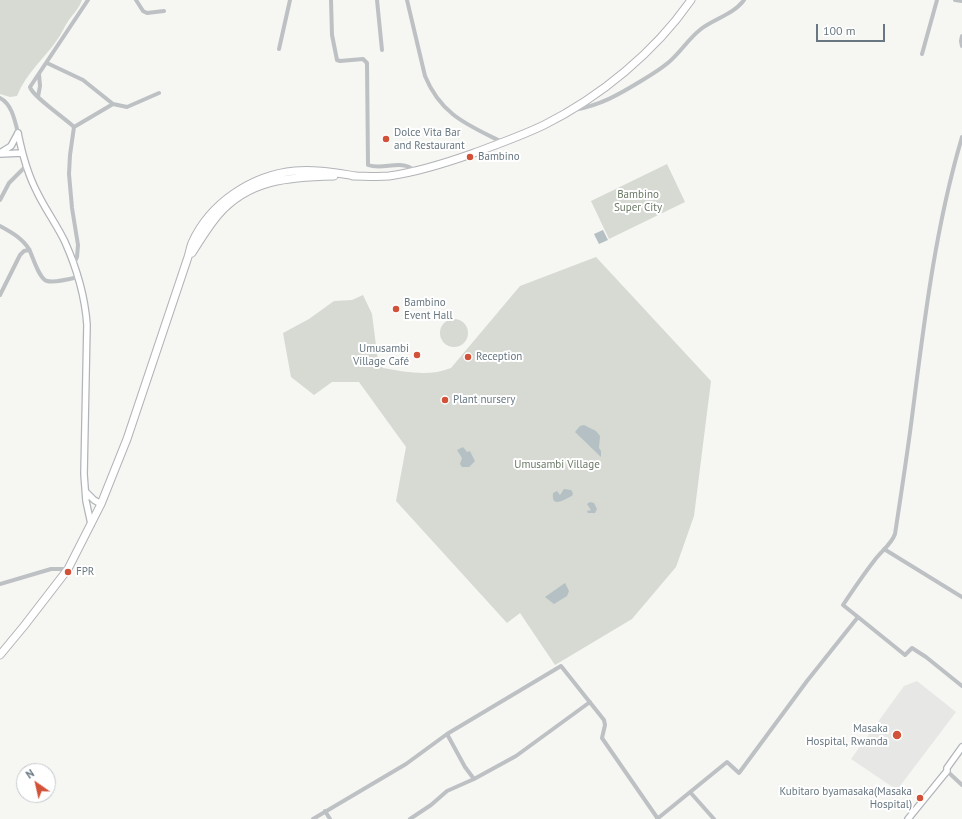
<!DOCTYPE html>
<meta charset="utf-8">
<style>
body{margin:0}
#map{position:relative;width:962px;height:819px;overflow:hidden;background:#f6f6f3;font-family:"PT Sans",sans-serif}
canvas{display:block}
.north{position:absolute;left:16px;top:763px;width:40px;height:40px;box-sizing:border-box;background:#fff;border:1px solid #c3c9cd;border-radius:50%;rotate:326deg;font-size:11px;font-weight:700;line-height:16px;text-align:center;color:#687781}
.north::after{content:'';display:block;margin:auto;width:14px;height:18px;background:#d15238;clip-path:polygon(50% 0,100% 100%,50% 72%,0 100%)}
.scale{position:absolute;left:816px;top:24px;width:69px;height:18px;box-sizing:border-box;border:2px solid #687781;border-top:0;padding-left:5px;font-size:12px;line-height:14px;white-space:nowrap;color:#687781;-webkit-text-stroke:3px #fff;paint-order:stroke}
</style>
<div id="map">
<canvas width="962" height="819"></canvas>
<div class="north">N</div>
<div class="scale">100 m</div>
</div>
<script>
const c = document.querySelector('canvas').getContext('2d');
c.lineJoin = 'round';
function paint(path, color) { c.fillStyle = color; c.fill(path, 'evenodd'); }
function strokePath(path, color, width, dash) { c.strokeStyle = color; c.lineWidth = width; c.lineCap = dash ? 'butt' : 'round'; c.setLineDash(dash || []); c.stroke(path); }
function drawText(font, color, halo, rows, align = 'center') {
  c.font = font + ' "PT Sans",sans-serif'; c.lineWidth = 4; c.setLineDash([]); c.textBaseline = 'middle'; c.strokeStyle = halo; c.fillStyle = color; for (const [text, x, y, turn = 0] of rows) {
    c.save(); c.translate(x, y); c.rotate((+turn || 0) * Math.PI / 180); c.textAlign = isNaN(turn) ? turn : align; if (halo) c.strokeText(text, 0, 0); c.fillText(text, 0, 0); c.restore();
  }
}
const built = new Path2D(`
 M 917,681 L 956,712 L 897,790 L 851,759 L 904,686 Z`);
const green = new Path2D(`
 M 0,0 L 82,0 C 79,9 72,15 67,23 C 63,29 61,35 57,40 C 44,59 26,73 17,96 L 10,97 L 0,94 Z
 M 667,164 L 685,202 L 609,239 L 591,201 Z
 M 596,257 L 711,381 L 694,516 L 676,567 L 632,619 L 555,665 L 520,613 L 507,623 L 396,501 L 406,447 L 359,382 L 332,382 L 314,395 L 291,377 L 283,333 L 309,319 L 334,301 L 352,300 L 363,295 L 372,314 L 378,361 L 383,368 C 406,372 429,377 451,368 L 520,286 Z
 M440 333a14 14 0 1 1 28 0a14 14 0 1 1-28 0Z`);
const water = new Path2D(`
 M 603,230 L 608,240 L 599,244 L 594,234 Z
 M 584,425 L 596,431 L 600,436 L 599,448 L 601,451 L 601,457 L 575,432 L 580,426 Z
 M 463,447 L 467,452 L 470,451 L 475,461 L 469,467 L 462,467 L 460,464 L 462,458 L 457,450 Z
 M 564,489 L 571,490 L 573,493 L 572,496 C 566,498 551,510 553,493 L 557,491 L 560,495 Z
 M 590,502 L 594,503 L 597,509 L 595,513 L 588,513 L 587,511 L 591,510 L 587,504 Z
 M 565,583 L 569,591 L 567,596 L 554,604 L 545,597 Z`);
const street = new Path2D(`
 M 136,0 L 143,11 L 147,13 L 164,11
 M 331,0 L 332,35 L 337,60 L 340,61 L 363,59 L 367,63 L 368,165 C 384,171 401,158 415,171
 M 377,0 L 382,50
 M 407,0 L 425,76 C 441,115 468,125 502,142
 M 955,0 L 962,1
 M 962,36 L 961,41 L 962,46
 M 279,49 L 290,0
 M 922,54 L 937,0
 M 47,63 L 83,80 L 113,104
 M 38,97 L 40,86 L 39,74
 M 0,98 C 12,104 15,121 18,133
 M 574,110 C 601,105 618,95 641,81 C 651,75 661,69 669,62 C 681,52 688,39 701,29 C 714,19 734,14 744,0
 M 74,127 C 66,119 32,96 30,87 L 88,0
 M 0,200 L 9,183 L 26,166
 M 0,226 C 11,232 22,238 29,249 C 33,257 39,279 47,281 C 54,283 70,279 78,277
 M 74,263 L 77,257 L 78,245 L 72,208 L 69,174 L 70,155 L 74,127 L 113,104 L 127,107 L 159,93
 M 0,295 L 20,255 L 24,251 L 29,250
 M 884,549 L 962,597
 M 0,584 L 51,569 L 68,569
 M 858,617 L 905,655 L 912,648 L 926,657 L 962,686
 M 447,734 L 465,767 L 474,779
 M 947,771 L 962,785
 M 690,792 L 714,819
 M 325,811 L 330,819
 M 313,819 L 406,764 L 447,734 L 561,666 L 604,720 L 605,725 L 602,738 L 658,819
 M 410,819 L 431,805 L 447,791 L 474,779 L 516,756 L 590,702
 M 657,819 L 727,762 L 739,773 L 807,681 L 858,617 L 843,605 C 853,590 863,575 874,561 C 881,551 891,545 895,534 C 901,495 907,456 912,417 C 924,323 935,228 962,137`);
const secondary = new Path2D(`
 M 18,133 C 22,153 27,173 37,192 C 45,209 57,225 65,242 C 77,269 85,296 87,325 L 84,474 L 86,501 L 91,524
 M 0,153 L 11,146 L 18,133
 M 0,154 L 22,153
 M 86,492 L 94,500 L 101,504
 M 908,819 L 947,771 L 947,768 L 962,747`);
const highway = new Path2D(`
 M 353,176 C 364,176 377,177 389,176 C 418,172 446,163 474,153 C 498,144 521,136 544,125 C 600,97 655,52 691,0
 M 192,253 C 200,240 208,227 218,215 C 249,179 290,177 334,176
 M 0,655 L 24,626 L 68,569 L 101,504 L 127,439 L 187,260 C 189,255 190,248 192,243 C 210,203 252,175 295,171 C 315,169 336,173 356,176`);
const markers = [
 [386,139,4,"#d15238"],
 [470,157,4,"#d15238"],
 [396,309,4,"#d15238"],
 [417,355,4,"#d15238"],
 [468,357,4,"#d15238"],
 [445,400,4,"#d15238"],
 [68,572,4,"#d15238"],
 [897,735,5,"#d15238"],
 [920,798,4,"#d15238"]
];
const poiNames = [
 ["Dolce Vita Bar",394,133],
 ["and Restaurant",394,146],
 ["Bambino",478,157],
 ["Bambino",404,303],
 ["Event Hall",404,316],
 ["Umusambi",409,349,"right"],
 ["Village Café",409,362,"right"],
 ["Reception",476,357],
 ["Plant nursery",453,400],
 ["FPR",76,572],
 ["Masaka",888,729,"right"],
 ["Hospital, Rwanda",888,742,"right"],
 ["Kubitaro byamasaka(Masaka",912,792,"right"],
 ["Hospital)",912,805,"right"]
];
const parkNames = [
 ["Bambino",638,195],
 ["Super City",638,208],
 ["Umusambi Village",557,465]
];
paint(built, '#e7e7e6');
paint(green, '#d6dad3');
paint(water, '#b4c0c3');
strokePath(secondary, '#b0b5b9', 8);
strokePath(highway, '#b1b4b7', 9);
strokePath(street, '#bdc1c4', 4);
strokePath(secondary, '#fff', 5.5);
strokePath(highway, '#fff', 7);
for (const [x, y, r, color] of markers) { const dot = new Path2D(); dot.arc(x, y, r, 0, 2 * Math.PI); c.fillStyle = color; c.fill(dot); strokePath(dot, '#fff', 1.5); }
drawText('11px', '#687781', '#fff', poiNames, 'left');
drawText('11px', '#6b7966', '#fff', parkNames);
</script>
